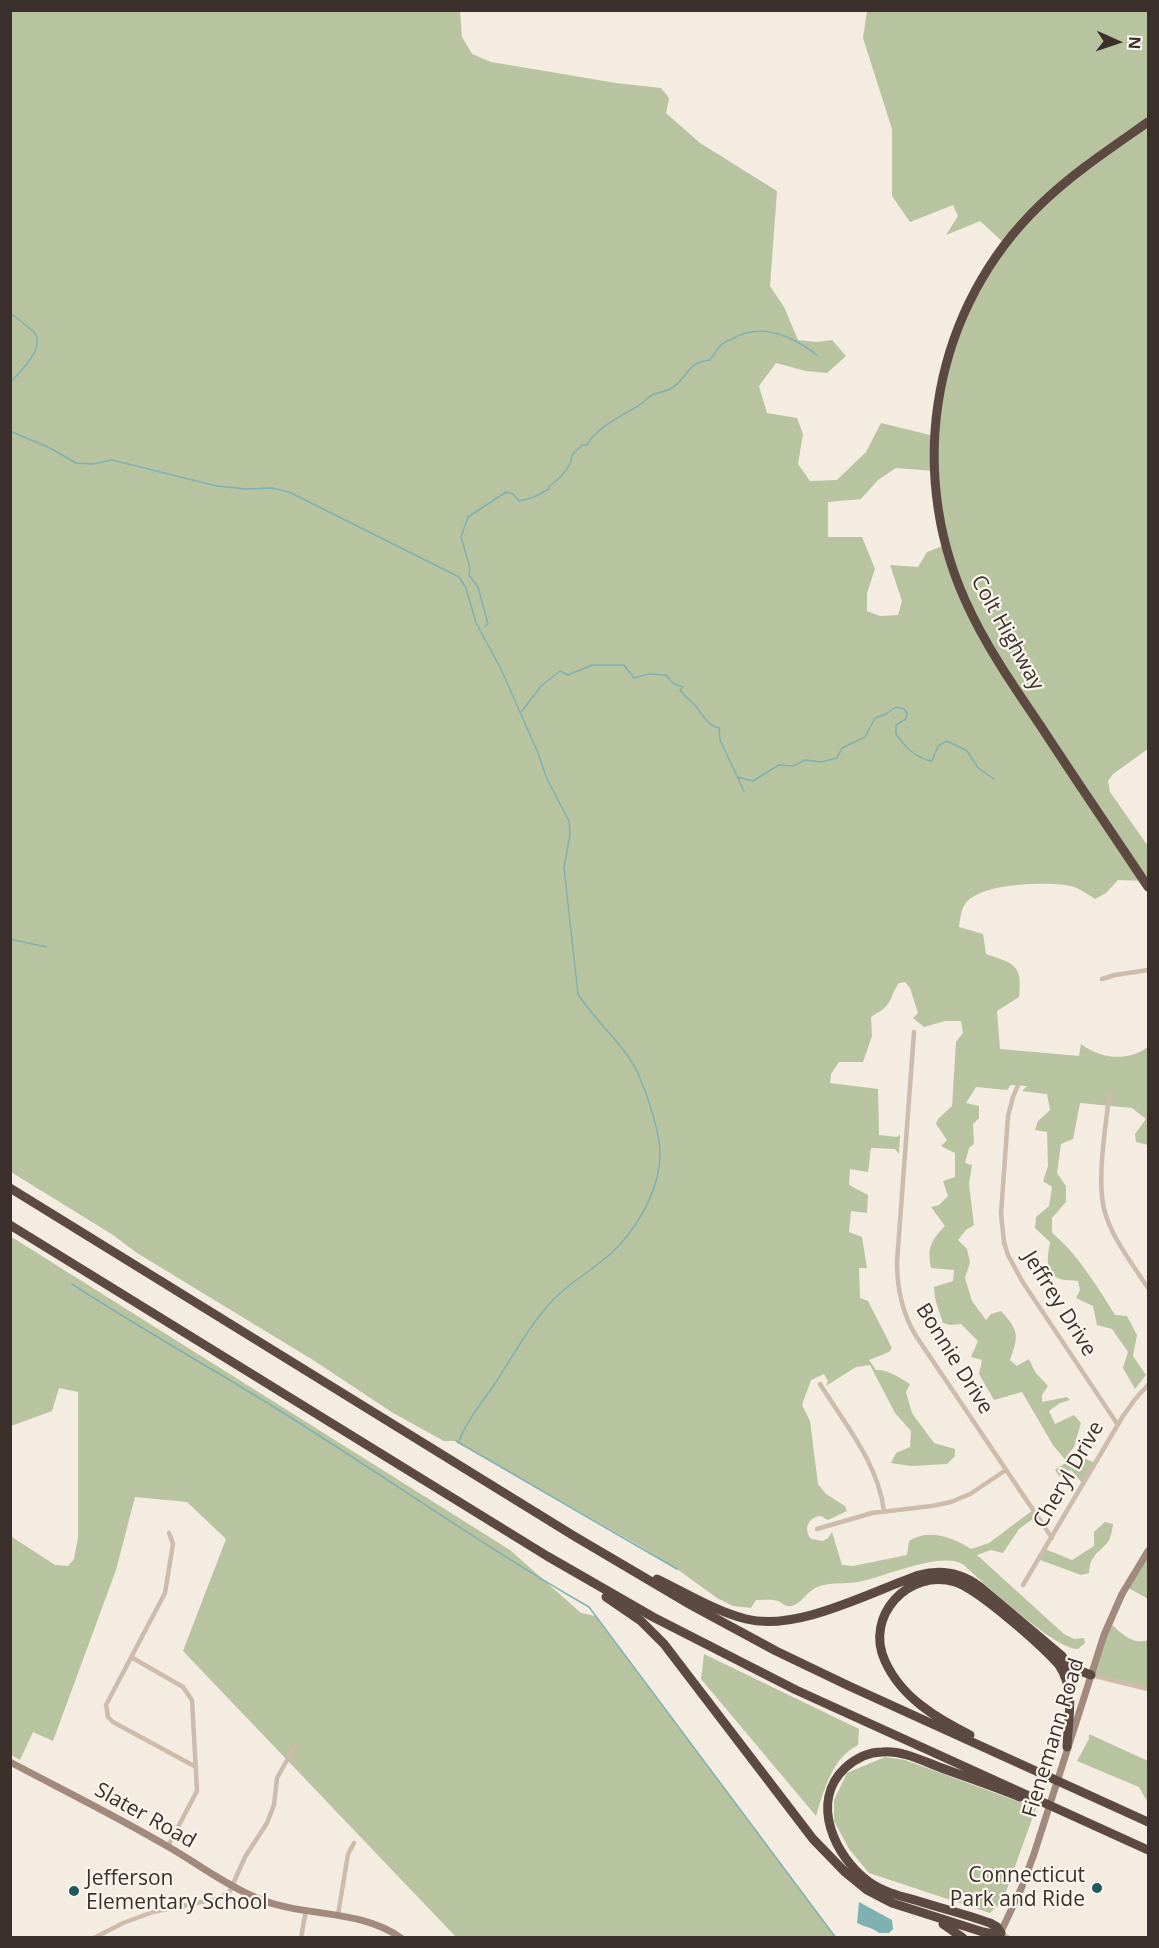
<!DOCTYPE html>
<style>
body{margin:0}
#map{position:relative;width:1159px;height:1948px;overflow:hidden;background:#f4ebe1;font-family:"Open Sans",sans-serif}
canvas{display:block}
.frame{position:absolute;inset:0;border:12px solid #3b302b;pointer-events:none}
.north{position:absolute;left:1087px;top:12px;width:60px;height:60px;-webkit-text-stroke:4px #fbf5ee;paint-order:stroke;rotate:93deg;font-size:16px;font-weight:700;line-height:24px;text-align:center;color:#3b302b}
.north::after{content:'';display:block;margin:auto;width:21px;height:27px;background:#3b302b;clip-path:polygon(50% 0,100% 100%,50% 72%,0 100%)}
</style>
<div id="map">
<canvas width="1159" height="1948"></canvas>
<div class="frame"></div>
<div class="north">N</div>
</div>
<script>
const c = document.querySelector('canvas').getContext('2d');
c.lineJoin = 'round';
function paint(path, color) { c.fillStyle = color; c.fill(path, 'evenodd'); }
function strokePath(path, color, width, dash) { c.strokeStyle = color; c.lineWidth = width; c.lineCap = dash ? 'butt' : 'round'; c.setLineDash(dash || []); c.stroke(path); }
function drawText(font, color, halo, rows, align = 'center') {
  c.font = font + ' "Open Sans",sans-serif'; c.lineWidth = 4.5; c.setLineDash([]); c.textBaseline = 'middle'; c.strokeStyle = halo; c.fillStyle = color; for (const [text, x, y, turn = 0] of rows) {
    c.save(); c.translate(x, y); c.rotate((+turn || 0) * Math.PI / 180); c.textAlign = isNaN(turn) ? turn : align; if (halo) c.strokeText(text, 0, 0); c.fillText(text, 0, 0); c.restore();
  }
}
const green = new Path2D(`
 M 10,11 L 460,11 L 462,37 L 472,54 L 491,62 L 616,83 L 661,88 L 669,98 L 666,113 L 700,143 L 777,191 L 770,286 L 784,307 L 798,340 L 816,342 L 832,340 L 846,356 L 827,373 L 806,371 L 776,363 L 759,386 L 767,413 L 797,418 L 803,434 L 798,464 L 810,481 L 837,480 L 866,452 L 881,423 L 934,436 L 952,342 L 1005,244 L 980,221 L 946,235 L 958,216 L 953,205 L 910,222 L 892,196 L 892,129 L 863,38 L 867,11 L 1148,11 L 1148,749 L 1113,774 L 1108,781 L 1110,792 L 1148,846 L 1148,887 L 1144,881 L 1118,880 L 1106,893 L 1095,899 C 1086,893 1076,886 1065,885 C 1041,882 980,883 965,904 C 961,909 960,920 959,927 L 983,934 L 986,954 C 1014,964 1023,964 1019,997 L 997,1011 L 1000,1049 L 1079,1056 L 1081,1044 C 1101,1059 1127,1062 1148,1047 L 1148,1145 L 1136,1142 L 1135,1134 L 1146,1119 L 1132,1108 L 1080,1103 L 1073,1139 L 1061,1144 L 1057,1173 L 1066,1186 L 1066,1202 L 1052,1218 L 1052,1233 C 1077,1253 1098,1288 1115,1315 L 1127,1316 L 1137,1335 L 1133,1356 L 1146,1375 L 1135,1389 L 1123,1368 L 1128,1352 L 1112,1329 L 1097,1325 L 1093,1306 L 1076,1298 L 1080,1290 L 1078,1281 C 1072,1280 1063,1281 1058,1278 C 1044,1273 1048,1253 1050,1242 L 1035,1228 L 1036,1217 L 1049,1206 L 1052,1187 L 1043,1181 L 1048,1166 L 1047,1132 L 1035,1130 L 1038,1121 L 1050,1110 L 1047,1094 L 1022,1091 L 1027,1086 L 1011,1085 L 1007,1090 L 976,1087 L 966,1103 L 979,1106 L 979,1118 L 973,1124 L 974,1144 L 969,1148 L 965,1163 L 972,1165 L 969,1184 L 974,1225 L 966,1230 L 958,1240 L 967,1249 L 970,1262 L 965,1278 L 972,1301 L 986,1320 L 991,1314 L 1001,1311 C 1019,1331 1019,1335 1010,1360 L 1017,1366 L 1029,1359 L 1035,1372 L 1048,1386 L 1042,1395 L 1042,1402 L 1067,1397 L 1070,1400 L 1060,1403 L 1049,1411 L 1055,1424 L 1074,1415 L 1081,1423 L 1074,1447 L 1067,1456 L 1076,1465 L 1086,1459 L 1095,1463 L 1083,1484 L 1071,1470 L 1059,1476 L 1055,1470 L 1067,1462 L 1053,1445 L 1022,1392 L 994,1400 L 979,1374 L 982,1360 L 971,1357 L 978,1341 L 961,1324 L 950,1325 L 943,1323 C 939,1310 934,1300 934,1287 L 953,1281 L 954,1270 L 931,1268 C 927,1248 931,1240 945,1226 L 931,1207 L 939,1205 L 948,1196 L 943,1181 L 955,1177 L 955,1153 L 941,1146 L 947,1140 L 936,1124 L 938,1119 L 952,1106 L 956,1042 L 963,1033 L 961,1021 L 945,1021 L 924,1027 L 913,1018 L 918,1013 L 910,988 L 905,982 L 899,983 C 892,992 893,998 887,1005 C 883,1011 876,1013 871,1017 L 872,1036 L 863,1062 L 839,1062 L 831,1074 L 830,1083 L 878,1089 L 879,1135 L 897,1137 L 900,1134 L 899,1154 L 895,1149 L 871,1148 L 868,1172 L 850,1169 L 849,1185 L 868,1195 L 867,1213 L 851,1211 L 849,1232 L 862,1237 L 867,1268 L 859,1268 L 860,1298 L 868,1301 L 892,1348 L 889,1352 L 869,1360 L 876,1370 C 888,1369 900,1378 910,1384 L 906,1392 L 912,1413 L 934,1443 L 955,1449 L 955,1456 L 947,1464 L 911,1466 L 891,1463 L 896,1453 L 910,1447 L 911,1431 L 895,1413 L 870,1365 L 856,1367 L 826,1386 L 828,1381 L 824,1374 L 811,1380 L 802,1405 L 810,1421 L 818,1484 L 826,1494 L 845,1506 L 847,1511 L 828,1520 L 821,1516 C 808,1517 803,1529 811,1539 L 823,1541 L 828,1538 L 832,1532 L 842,1565 L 853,1566 L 907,1555 L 909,1541 C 930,1528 953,1538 971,1549 L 989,1543 L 1033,1510 L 1037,1516 L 1019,1529 L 1003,1553 L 991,1550 L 977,1555 L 1064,1634 L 1074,1639 L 1084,1638 L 1085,1643 L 1078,1649 C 1057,1651 982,1582 964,1565 C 942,1550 883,1578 858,1582 C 845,1584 829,1582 817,1587 C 807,1591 802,1604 791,1606 C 785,1607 783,1603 778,1601 C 773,1599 762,1600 756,1600 L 751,1608 L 733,1606 L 717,1598 L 677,1569 L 638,1545 L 456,1441 L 444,1441 L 393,1413 L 313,1360 L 137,1253 L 113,1235 L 11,1172 ZM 896,468 L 934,471 L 945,545 L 927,552 L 918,567 L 890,565 L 902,601 L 898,615 L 880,616 L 867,611 L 867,593 L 875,569 L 862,537 L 828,537 L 828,502 L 861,499 L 878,480 Z
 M 10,1236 L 510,1550 L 581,1613 L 595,1616 L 835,1937 L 456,1937 L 183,1651 L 226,1539 L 187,1502 L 135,1497 L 116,1570 L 53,1741 L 33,1732 L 20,1760 L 11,1755 L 11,1539 L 12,1537 L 55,1565 L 68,1566 L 74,1559 L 78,1538 L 78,1392 L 59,1388 L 52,1411 L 11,1426 Z
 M 1105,1522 L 1113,1524 C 1112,1530 1111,1539 1107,1543 C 1097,1554 1090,1556 1089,1573 L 1081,1575 L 1040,1560 L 1045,1549 L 1072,1560 L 1094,1546 L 1094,1532 Z
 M 1148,1550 L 1148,1599 L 1125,1586 Z
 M 1109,1622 C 1120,1632 1132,1646 1148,1640 L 1148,1688 L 1091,1675 Z
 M 704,1654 L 859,1729 L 858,1745 C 832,1758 824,1790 816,1816 L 701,1679 Z
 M 1089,1734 L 1148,1761 L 1148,1803 L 1139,1787 L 1077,1761 L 1089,1739 Z
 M 885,1757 L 905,1760 L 1036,1808 L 1003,1900 L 990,1913 L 869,1873 L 849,1849 L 834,1821 L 834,1800 L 847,1773 Z`);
const water = new Path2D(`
 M 859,1902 L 892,1920 L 893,1929 L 889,1933 L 879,1933 C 872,1927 864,1927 857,1923 Z`);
const stream = new Path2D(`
 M 10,313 C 18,319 26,325 33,331 C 48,347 20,371 10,383
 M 10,431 L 50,448 L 76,463 L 92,464 L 112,460 L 217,486 L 246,489 L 272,488 L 289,492 L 459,577 L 466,588 L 476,623 L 501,669 L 538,753 L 547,779 L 569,821 L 570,834 L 564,868 L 578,994 C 596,1023 628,1047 640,1078 C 648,1097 660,1133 660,1153 C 660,1190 636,1232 608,1256 C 590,1272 567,1284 551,1302 C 529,1326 512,1358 494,1385 C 481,1404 467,1420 458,1443
 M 485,626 L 488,624 L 478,587 L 469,575 L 470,568 L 461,537 L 468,517 L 506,492 L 513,494 L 519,501 L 534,497 L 549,489 L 549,486 C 559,480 572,466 572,455 L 582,445 L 587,445 C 594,430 622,415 638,406 C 643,403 647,398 652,395 C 658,392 665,392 670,389 C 688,379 686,362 710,360 C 714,355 717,349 721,345 C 724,342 730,340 734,338 C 763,322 793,337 817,355
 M 522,711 L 541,686 L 560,671 L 568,675 L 592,665 L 624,665 L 634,678 L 649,674 L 666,675 L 673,683 L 683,687 L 680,690 C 684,696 689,699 694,704 C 702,713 706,725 719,728 L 720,740 L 744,791
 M 738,777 L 753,781 L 779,765 L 793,766 L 805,760 L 821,762 L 837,758 L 842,748 L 865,737 L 875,718 L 886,714 L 896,707 L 904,709 L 907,713 L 906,719 L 896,725 L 896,734 C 904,746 917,759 932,761 L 938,746 L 947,741 L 967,751 L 978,768 L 994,779
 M 10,939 L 46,947
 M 72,1284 C 147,1333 226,1376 301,1424 C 397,1485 490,1550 589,1607 L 836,1938
 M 456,1441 L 677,1569`);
const street = new Path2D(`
 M 1102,979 L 1115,975 L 1148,970
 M 914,1032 L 897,1262 C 897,1290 902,1313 916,1336 L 1052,1538
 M 1018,1085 L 1013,1097 L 1008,1116 L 1001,1214 L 1004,1242 L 1008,1255 L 1022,1281 L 1118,1425
 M 1109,1095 C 1106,1129 1095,1184 1106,1216 C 1115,1242 1133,1265 1148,1288
 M 820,1384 C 845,1424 878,1463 884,1511
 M 817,1529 L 872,1513 L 932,1506 L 951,1502 L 970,1494 L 1006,1470
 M 169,1533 L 173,1544 L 165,1593 L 106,1705 L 108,1717 L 113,1722 L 196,1767
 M 1023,1585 L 1123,1416 L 1136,1398 L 1148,1385
 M 131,1657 L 183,1687 L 192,1700 L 197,1791 L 168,1846
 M 1091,1675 L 1148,1689
 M 338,1915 L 348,1854 L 354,1843
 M 1001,1933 L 1009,1938
 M 94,1938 L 123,1923 L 153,1912 L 220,1898 L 230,1891 L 245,1857 L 267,1823 L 274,1805 L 277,1778 L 296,1744
 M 301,1938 L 306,1910`);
const secondary = new Path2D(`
 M 10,1762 C 63,1790 116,1816 167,1846 C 197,1863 225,1885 257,1898 C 304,1918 359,1908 401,1938
 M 999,1936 L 1021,1889 L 1034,1854 L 1104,1635 L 1122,1594 L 1148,1551`);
const highway = new Path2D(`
 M 1148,122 C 1111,148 1073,173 1040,205 C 934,307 905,466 965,600 C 985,645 1014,687 1042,728 C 1077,782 1113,834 1148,887
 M 10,1188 L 574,1536 L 691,1605 L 776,1651 L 849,1686 L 1148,1822
 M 10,1225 L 547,1556 L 653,1617 L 796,1690 L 1148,1850
 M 657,1579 C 686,1593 715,1611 746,1619 C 797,1632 870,1592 919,1575 C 941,1569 960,1572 979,1586 L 1062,1656 L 1068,1665
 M 606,1597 L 641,1621 L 664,1644 L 813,1839 L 845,1872 L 867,1890 L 892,1903 L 983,1932 L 993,1934 L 1001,1933
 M 1065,1665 L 1091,1675
 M 970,1735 C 936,1718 901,1697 885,1661 C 864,1616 909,1568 955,1582 C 978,1589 1041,1645 1059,1665 C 1076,1691 1068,1718 1067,1747
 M 943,1924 L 963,1938
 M 1001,1933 L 997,1927 L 990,1923 C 965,1914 940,1908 915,1900 C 900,1896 883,1892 869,1882 C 835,1857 809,1802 845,1768 C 855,1759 868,1752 882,1752 C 901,1750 921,1760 939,1767 C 966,1777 993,1786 1020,1797`);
const markers = [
 [1097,1888,6,"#1f5a5e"],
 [74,1891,6,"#1f5a5e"]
];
const streetNames = [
 ["Colt Highway",1007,633,61],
 ["Jeffrey Drive",1059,1304,58],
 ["Bonnie Drive",954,1359,58],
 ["Cheryl Drive",1069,1475,-60],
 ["Fienemann Road",1054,1738,-73],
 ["Slater Road",145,1816,29]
];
const poiNames = [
 ["Connecticut",1085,1876],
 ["Park and Ride",1085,1900],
 ["Jefferson",86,1879,"left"],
 ["Elementary School",86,1903,"left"]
];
paint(green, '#b8c4a0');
paint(water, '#7fb0b2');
strokePath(stream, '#7fb0b2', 1.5);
strokePath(street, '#cdbbac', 4.5);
strokePath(secondary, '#a18a7d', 7);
strokePath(highway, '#5c4a42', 9);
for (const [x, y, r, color] of markers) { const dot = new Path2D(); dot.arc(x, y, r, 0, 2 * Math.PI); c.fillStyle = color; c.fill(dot); strokePath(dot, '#fbf5ee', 2); }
drawText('21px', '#3b302b', '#fbf5ee', streetNames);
drawText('21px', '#3b302b', '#fbf5ee', poiNames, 'right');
</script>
